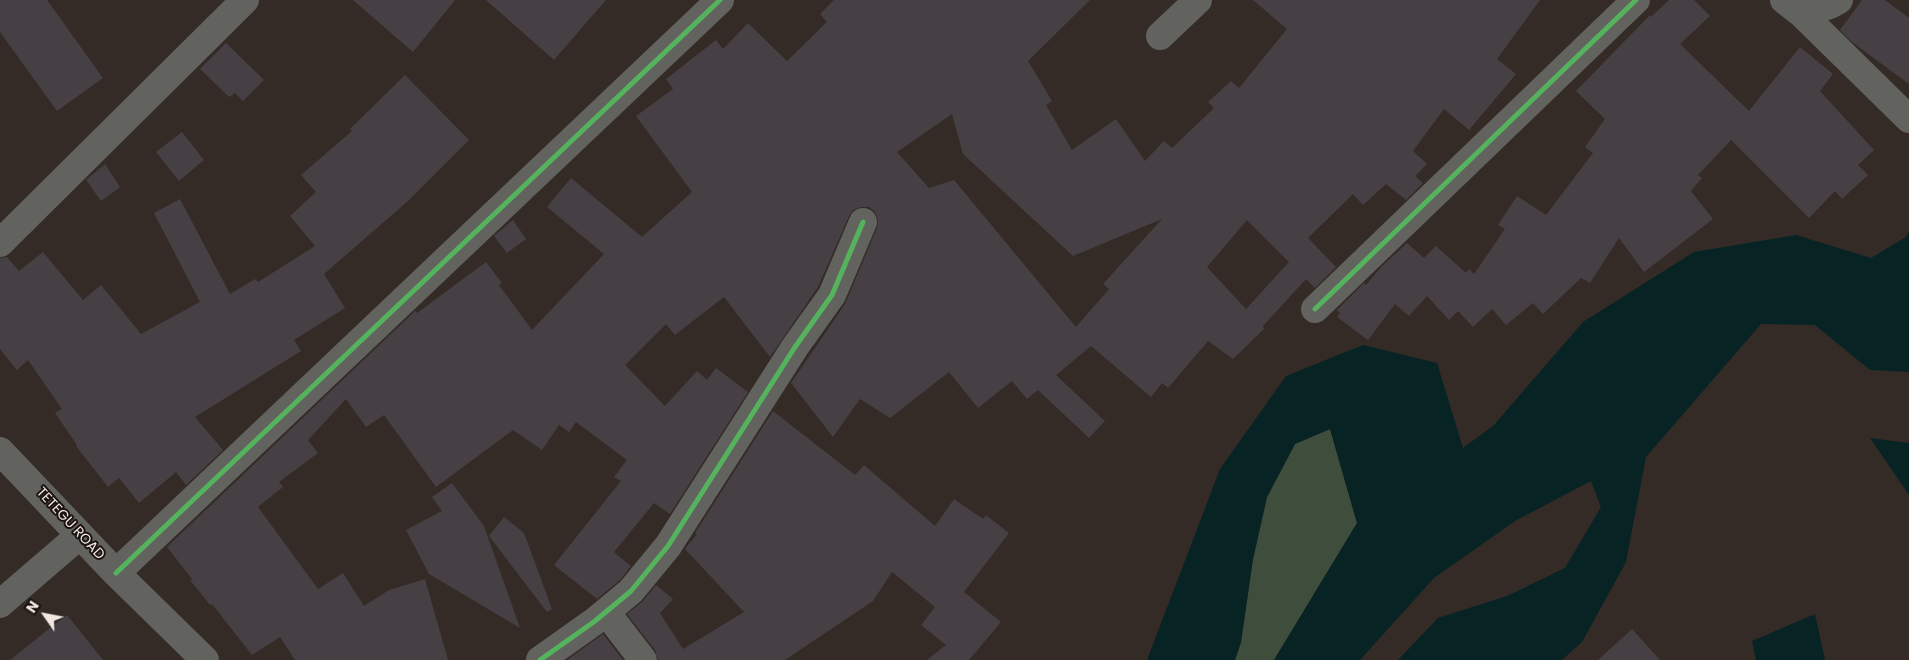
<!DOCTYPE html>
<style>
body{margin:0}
#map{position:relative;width:1909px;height:660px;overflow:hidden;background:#342b27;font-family:Poppins,sans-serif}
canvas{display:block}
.north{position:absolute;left:20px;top:590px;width:50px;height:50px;-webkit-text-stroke:4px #1b1310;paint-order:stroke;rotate:303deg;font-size:14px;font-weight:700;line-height:20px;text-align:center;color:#f3e7e2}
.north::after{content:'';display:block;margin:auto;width:18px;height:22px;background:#f3e7e2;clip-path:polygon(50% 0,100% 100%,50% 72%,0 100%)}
</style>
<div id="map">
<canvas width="1909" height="660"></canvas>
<div class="north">N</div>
</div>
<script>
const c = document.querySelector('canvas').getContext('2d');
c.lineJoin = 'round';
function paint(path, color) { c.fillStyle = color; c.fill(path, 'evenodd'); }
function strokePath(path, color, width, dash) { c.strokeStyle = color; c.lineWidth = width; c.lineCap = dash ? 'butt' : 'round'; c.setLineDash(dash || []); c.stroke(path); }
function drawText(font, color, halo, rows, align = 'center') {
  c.font = font + ' Poppins,sans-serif'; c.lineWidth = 4; c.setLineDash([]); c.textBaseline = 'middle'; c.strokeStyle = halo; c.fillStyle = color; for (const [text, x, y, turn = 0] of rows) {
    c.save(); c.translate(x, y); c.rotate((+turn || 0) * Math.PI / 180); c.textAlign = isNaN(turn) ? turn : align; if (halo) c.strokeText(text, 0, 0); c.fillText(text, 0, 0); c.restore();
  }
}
const green = new Path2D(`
 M 1330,429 L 1357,523 L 1274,660 L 1235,660 L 1241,642 L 1253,559 L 1267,497 L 1295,444 Z`);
const water = new Path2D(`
 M 1909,231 L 1909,372 L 1870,370 L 1815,325 L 1761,324 L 1646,457 L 1626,562 L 1582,642 L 1562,660 L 1398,660 L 1438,618 L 1507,596 L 1565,568 L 1601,507 L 1591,481 L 1515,521 L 1434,578 L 1360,660 L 1274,660 L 1357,523 L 1330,429 L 1295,444 L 1267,497 L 1253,559 L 1241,642 L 1235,660 L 1147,660 L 1220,469 L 1286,376 L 1363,345 L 1437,363 L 1463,448 L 1494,425 L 1583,322 L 1694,252 L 1796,235 L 1871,258 L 1906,237 Z
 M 1870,438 L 1909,443 L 1909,495 Z
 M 1815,614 L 1825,660 L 1756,660 L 1752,641 Z`);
const building = new Path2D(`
 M 0,0 L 47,0 L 103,78 L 57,111 L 0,32 Z
 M 353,0 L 455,0 L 413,52 Z
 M 486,0 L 606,0 L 554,60 Z
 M 834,0 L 1090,0 L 1028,61 L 1052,101 L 1046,105 L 1072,150 L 1116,119 L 1145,161 L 1164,141 L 1172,148 L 1214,108 L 1208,102 L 1231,81 L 1239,88 L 1287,29 L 1253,0 L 1540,0 L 1497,59 L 1516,74 L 1469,130 L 1444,109 L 1413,151 L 1427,164 L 1415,176 L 1423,183 L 1406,200 L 1386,184 L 1363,205 L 1353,194 L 1308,238 L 1336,267 L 1315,288 L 1306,279 L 1263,326 L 1264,329 L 1233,359 L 1208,341 L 1168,388 L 1162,383 L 1151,397 L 1091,346 L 1056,375 L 1105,421 L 1089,438 L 1038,390 L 1027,399 L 1012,381 L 978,408 L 949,372 L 890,418 L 860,399 L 833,437 L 791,383 L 845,304 L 877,228 L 878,220 L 875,212 L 869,207 L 861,207 L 853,210 L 849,216 L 818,287 L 770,357 L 724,297 L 675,335 L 666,324 L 625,365 L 665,406 L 697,371 L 707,380 L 716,368 L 748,392 L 670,514 L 654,503 L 614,552 L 631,566 L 620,580 L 597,599 L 554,565 L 621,481 L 614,477 L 627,460 L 576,422 L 569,432 L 559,425 L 542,450 L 513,430 L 436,487 L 384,415 L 366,427 L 346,399 L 308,440 L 318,453 L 279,482 L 283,487 L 258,507 L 318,589 L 343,573 L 364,606 L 389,590 L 425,579 L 448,660 L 295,660 L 280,637 L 252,655 L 212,604 L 210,605 L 190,580 L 192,579 L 167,547 L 415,311 L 417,313 L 486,262 L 502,283 L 499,285 L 532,330 L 604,254 L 547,207 L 571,178 L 642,237 L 692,192 L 636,116 L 673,89 L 666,79 L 716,40 L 723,49 L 748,23 L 787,61 L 827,22 L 820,14 ZM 952,114 L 963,154 L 1073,256 L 1162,219 L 1103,284 L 1109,289 L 1076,327 L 954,180 L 929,188 L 897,152 ZM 1247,220 L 1289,262 L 1246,309 L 1207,267 Z
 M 1669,0 L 1694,0 L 1710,16 L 1680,44 L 1749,111 L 1800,47 L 1833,74 L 1820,91 L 1874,150 L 1858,165 L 1868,175 L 1842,199 L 1835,191 L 1809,218 L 1731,140 L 1698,175 L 1702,178 L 1691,191 L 1713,219 L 1644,272 L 1619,238 L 1590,283 L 1581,278 L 1543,314 L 1533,303 L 1506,325 L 1492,309 L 1473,327 L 1458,311 L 1449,320 L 1427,296 L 1409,316 L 1395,304 L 1368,340 L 1337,317 L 1340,313 L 1337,310 L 1364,283 L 1366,285 L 1381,267 L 1407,243 L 1424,258 L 1436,246 L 1466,273 L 1469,269 L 1474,274 L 1505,229 L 1498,225 L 1517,196 L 1546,215 L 1593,153 L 1585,147 L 1605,119 L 1576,91 L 1650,15 L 1651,17 Z
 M 1862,0 L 1885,0 L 1909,18 L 1909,84 L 1852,42 L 1840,30 Z
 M 226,43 L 264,80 L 243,101 L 235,93 L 229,97 L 200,69 Z
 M 405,75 L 469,140 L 408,201 L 324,274 L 345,308 L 294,340 L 301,351 L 195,417 L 223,450 L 186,485 L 176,472 L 139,503 L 119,478 L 108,487 L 76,446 L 77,445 L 55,413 L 62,409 L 28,360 L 17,370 L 0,349 L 0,258 L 7,257 L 19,271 L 43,252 L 83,300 L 101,285 L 141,334 L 200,302 L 154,213 L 180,199 L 230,294 L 255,279 L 258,282 L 315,246 L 290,216 L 316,192 L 301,175 L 352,131 L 350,129 Z
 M 182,132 L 204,160 L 179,181 L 156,152 Z
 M 105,164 L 120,187 L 101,201 L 86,180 Z
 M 513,220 L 526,239 L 507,253 L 494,236 Z
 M 773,411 L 855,475 L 864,465 L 935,526 L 954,499 L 983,519 L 986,515 L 1009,533 L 964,592 L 1001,622 L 969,660 L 927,660 L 946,645 L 921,625 L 935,607 L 892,572 L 873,601 L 785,660 L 658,660 L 655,650 L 627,614 L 643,601 L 656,585 L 673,599 L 660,613 L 683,649 L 744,612 L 685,549 L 697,534 L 695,533 Z
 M 452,483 L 484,526 L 520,628 L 429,574 L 406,530 L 442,511 L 432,497 Z
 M 504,517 L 524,533 L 552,609 L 547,612 L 489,536 Z
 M 67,615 L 103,660 L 10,660 L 55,624 Z
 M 1632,629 L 1660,660 L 1598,660 Z
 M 603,634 L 623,660 L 567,660 Z`);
const minor = new Path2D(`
 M 1784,0 L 1802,14 L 1830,5 L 1839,0
 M 1802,14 L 1909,119
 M 1160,36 L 1198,0
 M 0,243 L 245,0
 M 1315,309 L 1636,0
 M 0,451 L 116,573 L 205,660
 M 116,573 L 720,0
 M 0,604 L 80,535
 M 606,612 L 643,660
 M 540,660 L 595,621 L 631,591 L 668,546 L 795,347 L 832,295 L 863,222`);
const cycleway = new Path2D(`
 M 1315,309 L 1636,0
 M 116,573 L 720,0
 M 540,660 L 595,621 L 631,591 L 668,546 L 795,347 L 832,295 L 863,222`);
const streetNames = [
 ["TETEGU ROAD",70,524,47]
];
paint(green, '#3f4d3c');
paint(water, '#072324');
paint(building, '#464044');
strokePath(minor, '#62625f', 28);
strokePath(cycleway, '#56b35d', 5);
drawText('14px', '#f3e7e2', '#1b1310', streetNames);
</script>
